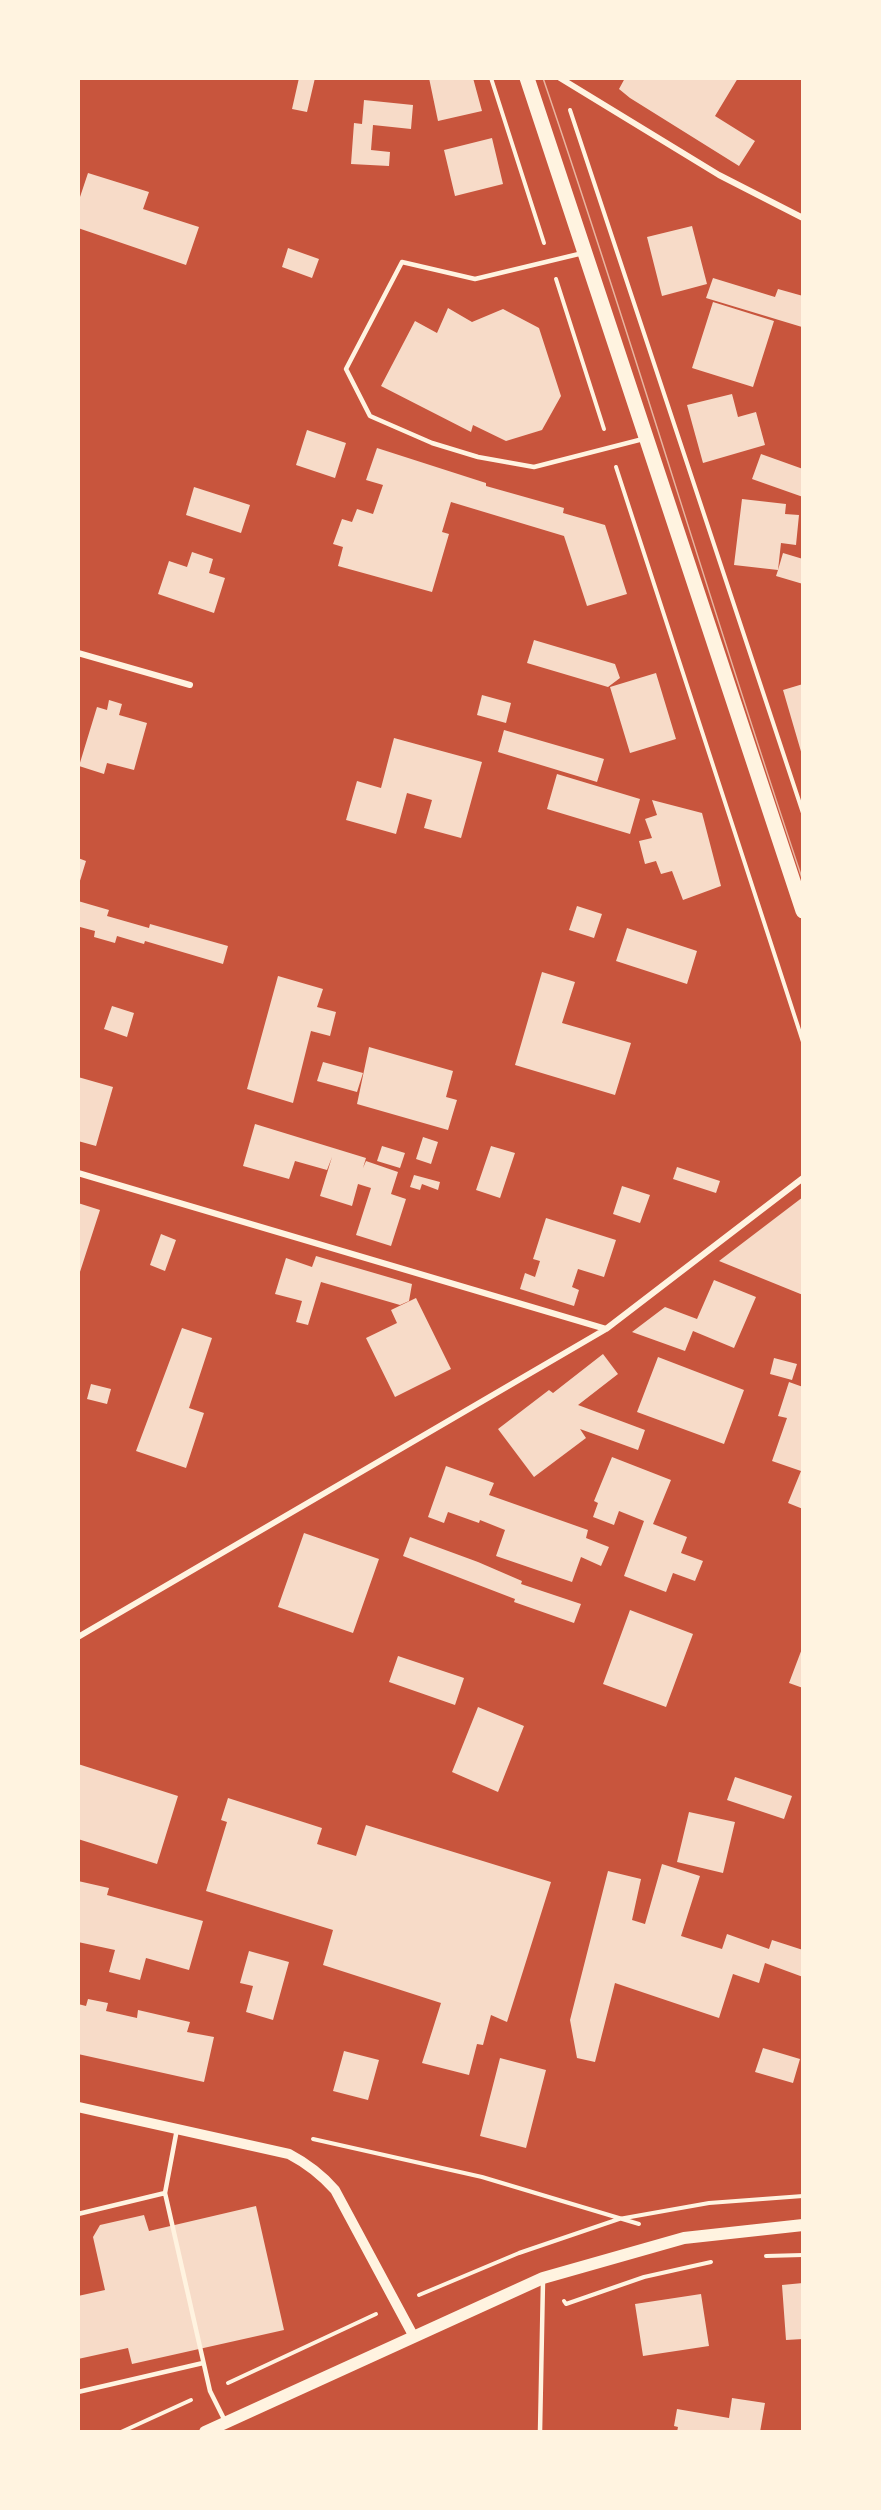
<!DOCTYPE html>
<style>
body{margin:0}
#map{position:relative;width:881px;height:2510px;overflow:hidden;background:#c8553d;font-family:"Alegreya Sans",sans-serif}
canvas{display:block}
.frame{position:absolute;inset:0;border:80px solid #fff3e0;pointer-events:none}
</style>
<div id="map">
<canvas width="881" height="2510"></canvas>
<div class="frame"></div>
</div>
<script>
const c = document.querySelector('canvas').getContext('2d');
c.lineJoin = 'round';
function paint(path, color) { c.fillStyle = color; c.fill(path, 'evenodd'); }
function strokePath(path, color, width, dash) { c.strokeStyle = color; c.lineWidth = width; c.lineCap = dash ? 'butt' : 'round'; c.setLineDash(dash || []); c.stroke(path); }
const building = new Path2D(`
 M 299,78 L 315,78 L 307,112 L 292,109 Z
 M 429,78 L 473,78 L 482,111 L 438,121 Z
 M 625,78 L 738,78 L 715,116 L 755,141 L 739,166 L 630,98 L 619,89 Z
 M 364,100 L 413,105 L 411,129 L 373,125 L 371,150 L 390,152 L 389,166 L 351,164 L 354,123 L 362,124 Z
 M 492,138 L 503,184 L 455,196 L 444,150 Z
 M 88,173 L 149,192 L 143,209 L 199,227 L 186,265 L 78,228 L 78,203 Z
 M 692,226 L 707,284 L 662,296 L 647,237 Z
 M 288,248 L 319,259 L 312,278 L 282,267 Z
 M 713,278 L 775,297 L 778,289 L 803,296 L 802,327 L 706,298 Z
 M 713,302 L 774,321 L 753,387 L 692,368 Z
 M 448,308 L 472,322 L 503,309 L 539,328 L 561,396 L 542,430 L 506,441 L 473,425 L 471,432 L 381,386 L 415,321 L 437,333 Z
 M 732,394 L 738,417 L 756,412 L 765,445 L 703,463 L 687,405 Z
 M 307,430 L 346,443 L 335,478 L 296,465 Z
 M 377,448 L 486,483 L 486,486 L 564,508 L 563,513 L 605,525 L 627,594 L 587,606 L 564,536 L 451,502 L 442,532 L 449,534 L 432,592 L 338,566 L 343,547 L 333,544 L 342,519 L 352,522 L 357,509 L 373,514 L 383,485 L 366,480 Z
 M 761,454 L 803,469 L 803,497 L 752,479 Z
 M 194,487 L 250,505 L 241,533 L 186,515 Z
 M 742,499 L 786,504 L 785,514 L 799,515 L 796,545 L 781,543 L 778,570 L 783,553 L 803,559 L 803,584 L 776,576 L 778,570 L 734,565 Z
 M 192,552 L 213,559 L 209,573 L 225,578 L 214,613 L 158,594 L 169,561 L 187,567 Z
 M 534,640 L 615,664 L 620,678 L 608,687 L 527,663 Z
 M 656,673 L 676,739 L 630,753 L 610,687 Z
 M 803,684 L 803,754 L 802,755 L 783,690 Z
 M 482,695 L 511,703 L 506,723 L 477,715 Z
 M 109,700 L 122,704 L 119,715 L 147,723 L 134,770 L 107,763 L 104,774 L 79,766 L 97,707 L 107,710 Z
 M 504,730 L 604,759 L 597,782 L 498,752 Z
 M 394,738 L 482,762 L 461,838 L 424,828 L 432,800 L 407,793 L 396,834 L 346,820 L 357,781 L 381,788 Z
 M 557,774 L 640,799 L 630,834 L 547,809 Z
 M 652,800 L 702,813 L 721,886 L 683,900 L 672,871 L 661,874 L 656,861 L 645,864 L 639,841 L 652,838 L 645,819 L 657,815 Z
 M 78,858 L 86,861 L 79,884 L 78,884 Z
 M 78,901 L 109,910 L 107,916 L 149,928 L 150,924 L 228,946 L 223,964 L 145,941 L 144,944 L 117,936 L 115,943 L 94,937 L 95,931 L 80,927 L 78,932 Z
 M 577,906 L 602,914 L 594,938 L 569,930 Z
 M 627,928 L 697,951 L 687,984 L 616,961 Z
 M 542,972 L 575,982 L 562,1023 L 631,1043 L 615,1095 L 515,1065 Z
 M 278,976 L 323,989 L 317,1007 L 336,1012 L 330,1036 L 311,1031 L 293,1103 L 247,1089 Z
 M 112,1006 L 134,1013 L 127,1037 L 104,1029 Z
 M 369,1047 L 453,1071 L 446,1097 L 457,1100 L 448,1130 L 357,1104 Z
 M 323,1062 L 363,1073 L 357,1092 L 317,1081 Z
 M 78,1077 L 113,1087 L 96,1146 L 78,1141 Z
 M 255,1124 L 366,1158 L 363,1168 L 366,1161 L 398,1172 L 391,1194 L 406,1199 L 391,1246 L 356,1235 L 371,1188 L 358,1184 L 352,1206 L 320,1196 L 332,1157 L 327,1170 L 295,1161 L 289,1179 L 243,1166 Z
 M 423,1137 L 438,1142 L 431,1164 L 416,1159 Z
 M 382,1146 L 405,1153 L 400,1168 L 377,1161 Z
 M 491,1146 L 515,1153 L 500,1198 L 476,1190 Z
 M 677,1167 L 720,1181 L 716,1193 L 673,1179 Z
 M 414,1175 L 440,1182 L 438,1190 L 422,1184 L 420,1190 L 410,1187 Z
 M 622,1186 L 650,1195 L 640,1223 L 613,1214 Z
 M 803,1197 L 803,1295 L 719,1261 Z
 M 78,1203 L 100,1210 L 78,1278 Z
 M 546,1218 L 616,1240 L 604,1277 L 578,1269 L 572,1287 L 579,1290 L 574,1306 L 520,1289 L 525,1273 L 535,1277 L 540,1261 L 533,1259 Z
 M 161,1234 L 176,1240 L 165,1271 L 150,1265 Z
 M 316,1256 L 412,1284 L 409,1301 L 400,1305 L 321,1282 L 308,1325 L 296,1322 L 302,1301 L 275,1294 L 286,1258 L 312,1267 Z
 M 714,1280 L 756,1297 L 734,1348 L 693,1331 L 685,1351 L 632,1332 L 665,1307 L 697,1319 Z
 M 416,1298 L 451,1369 L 395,1397 L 366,1338 L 397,1323 L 391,1310 Z
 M 182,1328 L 212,1338 L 189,1408 L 204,1413 L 186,1468 L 136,1451 Z
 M 603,1354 L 618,1374 L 578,1405 L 645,1430 L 638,1450 L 580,1429 L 586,1438 L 534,1477 L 498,1429 L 549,1390 L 553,1393 Z
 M 658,1357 L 744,1390 L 724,1444 L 637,1412 Z
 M 774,1358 L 797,1364 L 792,1380 L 770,1374 Z
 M 789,1382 L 803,1387 L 803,1509 L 788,1503 L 801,1471 L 772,1461 L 787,1418 L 778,1416 Z
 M 91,1384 L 111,1389 L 107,1404 L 87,1399 Z
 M 612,1457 L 671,1480 L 653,1524 L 687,1537 L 681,1553 L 703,1561 L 695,1581 L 673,1573 L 666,1592 L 624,1576 L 644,1521 L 619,1511 L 614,1525 L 593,1517 L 598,1503 L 594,1501 Z
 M 446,1466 L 494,1483 L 489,1495 L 588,1530 L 586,1538 L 609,1547 L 601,1566 L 581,1557 L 572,1582 L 496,1556 L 505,1530 L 480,1520 L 479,1523 L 448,1512 L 444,1523 L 428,1517 Z
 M 304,1533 L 379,1559 L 353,1633 L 278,1607 Z
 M 410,1537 L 478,1562 L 522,1581 L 521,1584 L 581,1604 L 574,1623 L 514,1602 L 515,1599 L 403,1556 Z
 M 630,1610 L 693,1634 L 666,1707 L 603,1684 Z
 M 803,1646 L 803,1688 L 789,1683 Z
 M 398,1656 L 464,1678 L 455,1705 L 389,1682 Z
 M 478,1707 L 524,1726 L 498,1792 L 452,1772 Z
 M 78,1764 L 178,1796 L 157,1864 L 78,1839 Z
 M 735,1777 L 792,1796 L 784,1819 L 727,1800 Z
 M 228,1798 L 322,1828 L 317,1844 L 356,1856 L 366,1825 L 551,1882 L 507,2022 L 491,2015 L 483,2045 L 477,2044 L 469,2075 L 422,2063 L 441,2003 L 323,1965 L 333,1930 L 206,1891 L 227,1822 L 221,1820 Z
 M 689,1812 L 735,1822 L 723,1873 L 677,1862 Z
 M 662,1864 L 700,1876 L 681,1936 L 722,1949 L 727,1934 L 769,1949 L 772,1940 L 803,1950 L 803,1977 L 765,1963 L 759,1983 L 733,1974 L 719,2018 L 615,1983 L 595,2062 L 577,2058 L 570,2020 L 608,1871 L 641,1879 L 632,1920 L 645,1924 Z
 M 78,1881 L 109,1888 L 107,1895 L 203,1921 L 189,1970 L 146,1958 L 140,1980 L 109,1972 L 115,1950 L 78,1942 Z
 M 249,1951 L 289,1962 L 273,2020 L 246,2012 L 253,1986 L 240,1983 Z
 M 88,1999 L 108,2003 L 106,2011 L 137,2018 L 138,2010 L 190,2022 L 187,2032 L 214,2037 L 204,2082 L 78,2054 L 78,2004 L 86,2006 Z
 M 763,2048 L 800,2059 L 793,2083 L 755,2072 Z
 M 344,2051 L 379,2060 L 368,2100 L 333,2091 Z
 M 500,2058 L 546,2070 L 526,2148 L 480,2136 Z
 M 256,2206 L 284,2330 L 132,2364 L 128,2348 L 78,2359 L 78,2296 L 105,2290 L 93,2237 L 100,2225 L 144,2215 L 149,2231 Z
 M 803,2283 L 803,2339 L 786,2340 L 782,2285 Z
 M 701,2294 L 709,2346 L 643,2356 L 635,2304 Z
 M 732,2398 L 765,2403 L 760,2432 L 677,2432 L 678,2427 L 674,2426 L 677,2409 L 729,2418 Z`);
const path = new Path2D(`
 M 491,78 L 544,243
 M 570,110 L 803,813
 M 556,279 L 604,429
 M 616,467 L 803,1042
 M 313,2139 L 482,2177 L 639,2224
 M 766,2256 L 803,2255
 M 419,2295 L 519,2253 L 619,2219 L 709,2203 L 803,2196
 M 564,2301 L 566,2304 L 644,2277 L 711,2262
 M 228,2383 L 376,2314
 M 121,2432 L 191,2400`);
const service = new Path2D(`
 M 583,253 L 475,279 L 402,262 L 346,369 L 370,416 L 432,443 L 478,457 L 534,467 L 643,439
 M 177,2129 L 165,2193 L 210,2391 L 226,2423
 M 78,2214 L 165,2193
 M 78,2392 L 203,2363
 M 540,2432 L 543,2281`);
const minor = new Path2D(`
 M 560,78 L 719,175 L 803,218
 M 78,653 L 190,685
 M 78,1173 L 606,1329
 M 78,1637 L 606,1329 L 803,1178`);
const tertiary = new Path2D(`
 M 78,2107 L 289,2154 C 308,2164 321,2174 335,2190 L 414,2337`);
const secondary = new Path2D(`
 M 205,2432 L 543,2278 L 684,2238 L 803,2225`);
const primary = new Path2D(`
 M 527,78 L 803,911`);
const tram = new Path2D(`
 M 543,78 C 634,344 713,614 803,881`);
paint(building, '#f7dbc8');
strokePath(path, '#fff3e0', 4);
strokePath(service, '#fff3e0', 4.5);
strokePath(minor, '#fff3e0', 6);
strokePath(tertiary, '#fff3e0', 10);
strokePath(secondary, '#fff3e0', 12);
strokePath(primary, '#fff3e0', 15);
strokePath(tram, '#e9b49f', 1.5);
</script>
